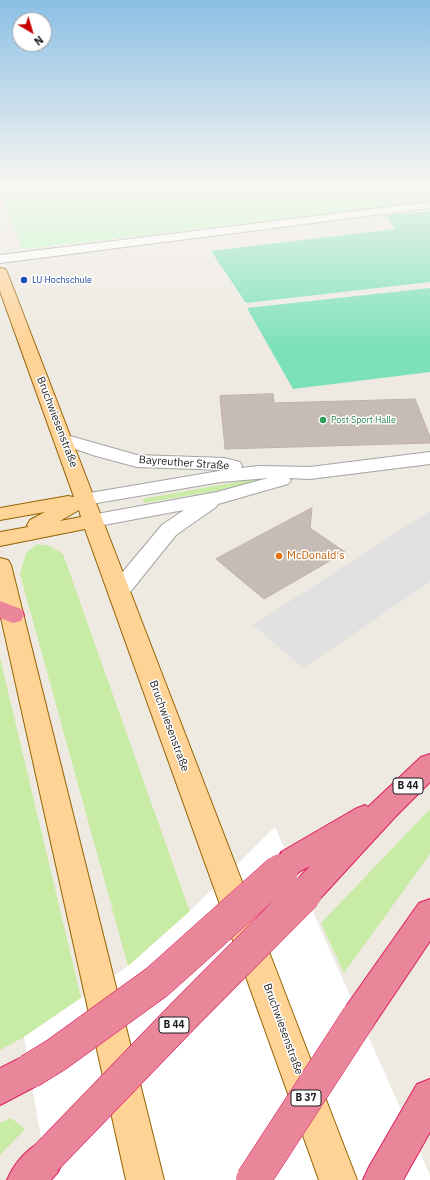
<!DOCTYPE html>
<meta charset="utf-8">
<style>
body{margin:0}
#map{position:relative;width:430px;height:1180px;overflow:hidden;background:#eeeae2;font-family:"IBM Plex Sans",sans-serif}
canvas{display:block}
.north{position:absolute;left:12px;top:12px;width:40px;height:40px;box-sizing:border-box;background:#fff;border:1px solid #a5a5a5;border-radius:50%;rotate:142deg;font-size:11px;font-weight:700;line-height:16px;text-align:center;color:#1d1d1d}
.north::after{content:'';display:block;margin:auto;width:14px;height:18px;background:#c90001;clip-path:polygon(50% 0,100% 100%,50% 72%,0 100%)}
</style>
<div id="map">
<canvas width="430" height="1180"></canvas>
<div class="north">N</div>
</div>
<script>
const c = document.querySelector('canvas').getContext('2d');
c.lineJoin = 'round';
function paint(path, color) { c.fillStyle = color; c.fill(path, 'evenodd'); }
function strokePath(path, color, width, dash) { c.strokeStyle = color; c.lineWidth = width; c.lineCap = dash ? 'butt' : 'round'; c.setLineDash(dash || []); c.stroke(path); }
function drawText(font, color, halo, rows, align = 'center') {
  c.font = font + ' "IBM Plex Sans",sans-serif'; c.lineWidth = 3; c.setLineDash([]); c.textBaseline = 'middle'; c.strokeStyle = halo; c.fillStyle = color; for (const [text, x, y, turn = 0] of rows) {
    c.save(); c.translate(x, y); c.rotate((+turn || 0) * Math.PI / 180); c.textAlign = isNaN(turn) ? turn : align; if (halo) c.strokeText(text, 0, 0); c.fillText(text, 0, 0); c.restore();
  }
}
const grass = new Path2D(`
 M 265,477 L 268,478 L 267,482 L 144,503 L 142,499 Z
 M 37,544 L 50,546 L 63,554 L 285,1180 L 128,966 L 20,574 L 26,553 Z
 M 0,658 L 81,998 L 24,1037 L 0,1050 Z
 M 430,809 L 430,854 L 344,973 L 321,923 Z
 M 11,1118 L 25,1129 L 0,1155 L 0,1123 Z`);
const park = new Path2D(`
 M 0,183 L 430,183 L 430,202 L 23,249 L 0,193 Z`);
const pitch = new Path2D(`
 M 430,211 L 430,282 L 246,303 L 211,251 L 395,229 L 386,215 Z
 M 430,288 L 430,372 L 293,389 L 247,308 Z`);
const parking = new Path2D(`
 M 430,511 L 430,582 L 303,668 L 253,625 Z`);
const pier = new Path2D(`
 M 275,827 L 430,1175 L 430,1180 L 48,1180 L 24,1037 L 128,966 L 190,911 Z`);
const building = new Path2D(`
 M 273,394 L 274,403 L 415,399 L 430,437 L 430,443 L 225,449 L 220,396 Z
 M 312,508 L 310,528 L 345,552 L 264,599 L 216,559 Z`);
const minor = new Path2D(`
 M 430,202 L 430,208 L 0,263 L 0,255 Z
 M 63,434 L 137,455 L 224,458 L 240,462 L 242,466 L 241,468 L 259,466 L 310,467 L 430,452 L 430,464 L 310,479 L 289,478 L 291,480 L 288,484 L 218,504 L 216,507 L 176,535 L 127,596 L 119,599 L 111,596 L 108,591 L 111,586 L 162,525 L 184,510 L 93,527 L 86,526 L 83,521 L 86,516 L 217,492 L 268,478 L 221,482 L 85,505 L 78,503 L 75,499 L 78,495 L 225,470 L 137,467 L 96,456 L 57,443 L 54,439 L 57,435 Z`);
const major = new Path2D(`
 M 0,268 L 5,269 L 7,272 L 357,1180 L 319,1180 L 85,529 L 0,546 L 0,532 L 28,527 L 27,525 L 30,520 L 45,512 L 0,520 L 0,508 L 68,496 L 74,497 L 0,291 ZM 79,510 L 81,517 L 60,521 Z
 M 0,558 L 8,560 L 11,565 L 164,1180 L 126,1180 L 0,613 Z`);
const highway = new Path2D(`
 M 0,601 L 21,609 L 24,615 L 21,621 L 13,623 L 0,618 Z
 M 430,754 L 430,782 L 396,816 L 316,903 L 305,907 L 294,903 L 290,893 L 294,883 L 310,866 L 291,876 L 281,872 L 276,862 L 281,852 L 355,809 L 365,805 L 368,807 L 421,757 Z
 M 430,899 L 430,941 L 371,1029 L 359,1034 L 347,1029 L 342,1017 L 347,1005 L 419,903 Z
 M 30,1053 L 42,1059 L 48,1071 L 42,1083 L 0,1105 L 0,1068 Z
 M 430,1079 L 430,1132 L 403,1180 L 363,1180 L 369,1167 L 417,1084 Z
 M 45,1140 L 58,1146 L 64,1159 L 58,1172 L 51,1180 L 7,1180 C 15,1162 27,1148 45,1140 Z`);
const highwayBridgeFar1 = new Path2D(`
 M 280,872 L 291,862`);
const highwayBridge = new Path2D(`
 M 30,1071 L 56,1055 L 157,982 L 281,871
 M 45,1159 L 184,1015 L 305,893
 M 253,1180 L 359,1017`);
const markers = [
 [24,280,4,"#1a4fb4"],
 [323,420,4,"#2e9e5b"],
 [279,556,4,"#e8710a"]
];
const farTransitnames = [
 ["LU Hochschule",32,280]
];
const farLeisurenames = [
 ["Post Sport Halle",331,420]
];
const shields = [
 [408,786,30],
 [174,1025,30],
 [306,1098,30]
];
const shieldNames = [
 ["B 44",408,786],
 ["B 44",174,1025],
 ["B 37",306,1098]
];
const streetNames = [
 ["Bruchwiesenstraße",57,422,69],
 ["Bayreuther Straße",184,463,4],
 ["Bruchwiesenstraße",169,726,70],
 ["Bruchwiesenstraße",283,1029,70]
];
const foodNames = [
 ["McDonald's",287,556]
];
paint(grass, '#c8eba5');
paint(park, '#bcfbc1');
paint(pitch, '#7ce1ba');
paint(parking, '#e1e1e1');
paint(pier, '#fff');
paint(building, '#c6bcb5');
strokePath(building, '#c1b0a4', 1);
strokePath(minor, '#a4a4a4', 2);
strokePath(major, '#956300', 2);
strokePath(highway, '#de1d60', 2);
paint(minor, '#fff');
paint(major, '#ffd296');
paint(highway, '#e98699');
strokePath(highwayBridgeFar1, '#de1d60', 28, []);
strokePath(highwayBridge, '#de1d60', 35, []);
strokePath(highwayBridgeFar1, '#e98699', 26);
strokePath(highwayBridge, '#e98699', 34);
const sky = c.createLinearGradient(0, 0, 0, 348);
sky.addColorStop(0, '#8bbfe4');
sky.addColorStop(0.53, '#f7f6f2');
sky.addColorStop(1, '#f7f6f200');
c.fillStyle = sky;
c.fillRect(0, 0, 430, 348);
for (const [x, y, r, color] of markers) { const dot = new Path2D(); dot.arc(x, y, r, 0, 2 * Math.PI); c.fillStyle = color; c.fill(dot); strokePath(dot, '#fff', 1.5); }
drawText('9px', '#164399', '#fff', farTransitnames, 'left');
drawText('9px', '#27864d', '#fff', farLeisurenames, 'left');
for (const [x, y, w] of shields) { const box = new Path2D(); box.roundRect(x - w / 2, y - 8, w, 16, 3); c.fillStyle = '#fff'; c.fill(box); strokePath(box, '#1d1d1d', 1); }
drawText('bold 10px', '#1d1d1d', null, shieldNames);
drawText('11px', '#1d1d1d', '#fff', streetNames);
drawText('11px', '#c56008', '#fff', foodNames, 'left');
</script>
